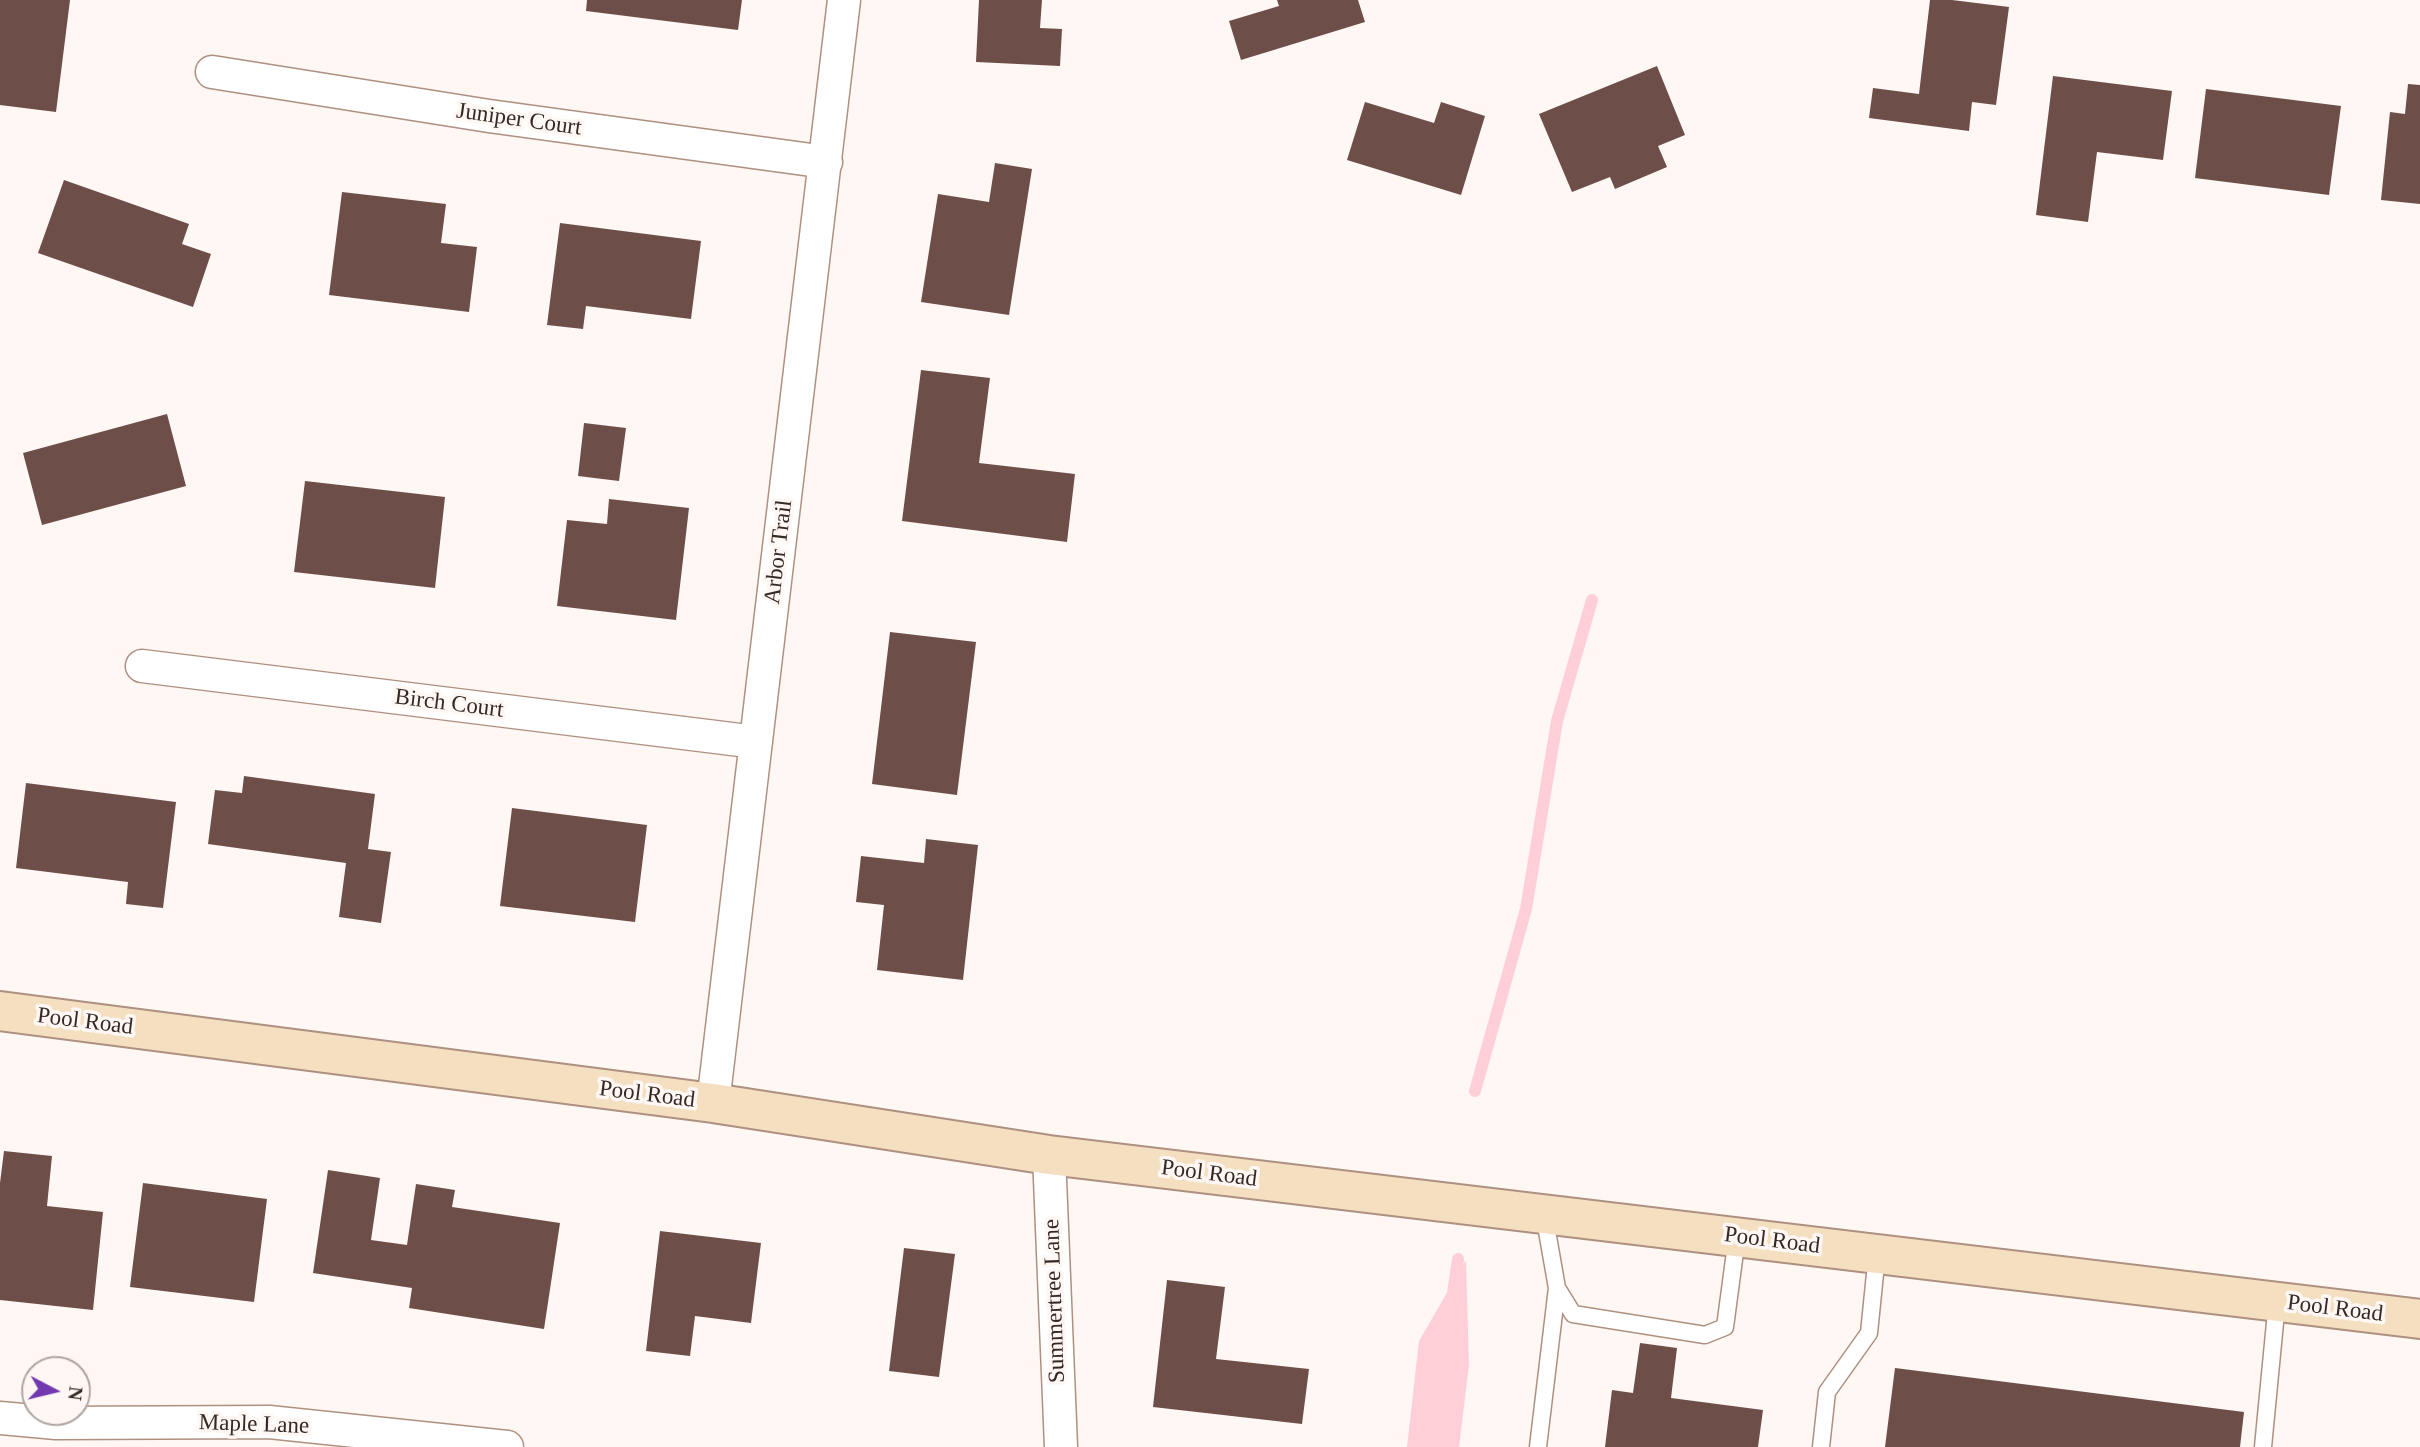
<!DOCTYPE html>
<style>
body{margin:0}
#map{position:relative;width:2420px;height:1447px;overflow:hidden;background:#fef7f4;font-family:Georgia,serif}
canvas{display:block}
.north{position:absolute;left:21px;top:1356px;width:70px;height:70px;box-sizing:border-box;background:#fef7f4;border:2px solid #aea5a0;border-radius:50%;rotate:97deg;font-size:19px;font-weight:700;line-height:28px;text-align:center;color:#352a23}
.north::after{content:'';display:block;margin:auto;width:24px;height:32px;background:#733ab0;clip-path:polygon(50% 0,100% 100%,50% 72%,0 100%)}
</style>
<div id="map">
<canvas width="2420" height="1447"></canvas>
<div class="north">N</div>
</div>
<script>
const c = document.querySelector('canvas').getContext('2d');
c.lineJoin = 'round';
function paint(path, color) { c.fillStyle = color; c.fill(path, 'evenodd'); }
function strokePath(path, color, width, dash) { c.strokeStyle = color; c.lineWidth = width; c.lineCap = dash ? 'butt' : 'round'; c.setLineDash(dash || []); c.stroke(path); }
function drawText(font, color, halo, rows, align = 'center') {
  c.font = font + ' Georgia,serif'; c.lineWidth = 7; c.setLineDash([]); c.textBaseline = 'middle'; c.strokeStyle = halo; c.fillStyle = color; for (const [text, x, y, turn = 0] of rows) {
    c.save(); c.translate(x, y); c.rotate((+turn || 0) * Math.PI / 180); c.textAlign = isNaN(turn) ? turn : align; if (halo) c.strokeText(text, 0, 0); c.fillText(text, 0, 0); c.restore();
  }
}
const water = new Path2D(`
 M 1466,1260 L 1469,1365 L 1459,1447 L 1407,1447 L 1419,1341 Z`);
const stream = new Path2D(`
 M 1475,1091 L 1526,909 L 1557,721 L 1592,600
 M 1453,1293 L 1458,1259`);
const building = new Path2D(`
 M 0,0 L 70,0 L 56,112 L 0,105 Z
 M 587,0 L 742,0 L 738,30 L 586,11 Z
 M 979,0 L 1042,0 L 1040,28 L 1062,29 L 1060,66 L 976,62 Z
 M 1277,0 L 1358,0 L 1365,22 L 1241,60 L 1229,21 L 1279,6 Z
 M 1930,0 L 1952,0 L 2009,7 L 1996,105 L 1972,102 L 1969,131 L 1869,118 L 1873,88 L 1919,94 Z
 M 1657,66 L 1685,135 L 1658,146 L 1667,167 L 1615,189 L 1610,177 L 1572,192 L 1539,114 Z
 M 2053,76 L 2172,91 L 2163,160 L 2097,152 L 2088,222 L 2036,215 Z
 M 2408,84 L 2420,85 L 2420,204 L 2381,200 L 2390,112 L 2405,114 Z
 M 2206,89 L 2341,106 L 2329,195 L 2195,178 Z
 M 1365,102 L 1434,123 L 1441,102 L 1485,116 L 1461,195 L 1347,160 Z
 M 995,163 L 1032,169 L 1009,315 L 921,302 L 938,194 L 989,202 Z
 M 64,180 L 189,224 L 182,244 L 211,254 L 193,307 L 38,253 Z
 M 342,192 L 446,204 L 441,243 L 477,247 L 469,312 L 329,295 Z
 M 560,223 L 701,241 L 691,319 L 586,306 L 583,329 L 547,325 Z
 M 921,370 L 990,378 L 979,463 L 1075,474 L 1067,542 L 902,521 Z
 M 167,414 L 186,486 L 42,525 L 23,453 Z
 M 584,423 L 626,428 L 619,481 L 578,476 Z
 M 305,481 L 445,497 L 435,588 L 294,572 Z
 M 609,499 L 689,508 L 676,620 L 557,606 L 567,520 L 607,524 Z
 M 890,632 L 976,642 L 957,795 L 872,784 Z
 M 244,776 L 375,794 L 368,849 L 391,852 L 381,923 L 339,917 L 346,863 L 208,844 L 215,790 L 242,793 Z
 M 26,783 L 176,802 L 163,908 L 126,904 L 128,882 L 16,868 Z
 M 512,808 L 647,825 L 635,922 L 500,906 Z
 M 926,839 L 978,845 L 963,980 L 877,970 L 884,905 L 856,902 L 861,856 L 924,863 Z
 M 4,1151 L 52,1156 L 47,1206 L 103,1212 L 93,1310 L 0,1300 L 0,1183 Z
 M 328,1170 L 380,1178 L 371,1240 L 407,1245 L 416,1184 L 455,1190 L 452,1207 L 560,1223 L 544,1329 L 409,1308 L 412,1288 L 313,1273 Z
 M 143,1183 L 267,1199 L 254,1302 L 130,1287 Z
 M 660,1231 L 761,1243 L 751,1323 L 695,1316 L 690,1356 L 646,1351 Z
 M 904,1248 L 955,1254 L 939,1377 L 889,1371 Z
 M 1167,1280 L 1225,1287 L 1216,1359 L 1309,1369 L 1302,1424 L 1153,1407 Z
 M 1640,1343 L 1677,1348 L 1671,1398 L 1763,1410 L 1758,1447 L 1605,1447 L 1612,1390 L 1633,1393 Z
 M 1895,1368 L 2244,1412 L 2240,1447 L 1885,1447 Z`);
const service = new Path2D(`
 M 1544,1214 L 1557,1288 L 1573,1314 L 1705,1335 L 1725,1327 L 1737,1237
 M 1538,1447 L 1557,1288
 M 1821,1447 L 1827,1392 L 1869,1333 L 1877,1254
 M 2263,1447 L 2277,1302`);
const minor = new Path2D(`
 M 212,72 L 489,116 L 826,162
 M 142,666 L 756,742
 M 713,1103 L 844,0
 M 1049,1155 L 1061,1447
 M 0,1418 L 56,1423 L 269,1422 L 507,1447`);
const secondary = new Path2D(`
 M 0,1011 L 713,1103 L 1049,1155 L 2420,1319`);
const streetNames = [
 ["Juniper Court",519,120,8],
 ["Arbor Trail",779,552,-83],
 ["Birch Court",449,704,7],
 ["Pool Road",85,1022,7],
 ["Pool Road",647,1095,7],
 ["Pool Road",1209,1174,7],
 ["Pool Road",1772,1241,7],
 ["Summertree Lane",1055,1301,-92],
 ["Pool Road",2335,1309,7],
 ["Maple Lane",254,1425,2]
];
paint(water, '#fecfd7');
strokePath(stream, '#fecfd7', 12);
paint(building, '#6e4e49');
strokePath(service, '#ae9080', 19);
strokePath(minor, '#ae9080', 35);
strokePath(secondary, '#ae9080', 42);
strokePath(service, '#fff', 16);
strokePath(minor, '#fff', 32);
strokePath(secondary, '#f4e0c1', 38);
drawText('23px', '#352a23', '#fef7f4', streetNames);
</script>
